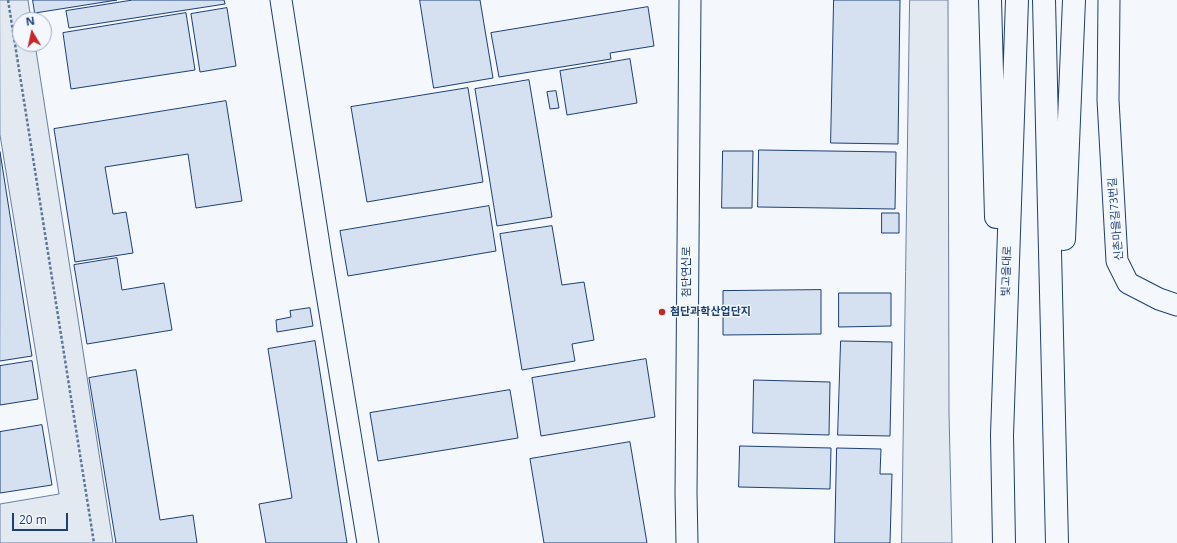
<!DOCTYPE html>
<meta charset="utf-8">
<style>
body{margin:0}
#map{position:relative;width:1177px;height:543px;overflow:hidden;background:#f4f7fb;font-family:"Open Sans",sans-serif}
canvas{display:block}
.north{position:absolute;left:12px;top:12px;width:40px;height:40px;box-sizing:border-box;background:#f4f7fb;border:1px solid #9eadc5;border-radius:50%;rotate:351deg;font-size:11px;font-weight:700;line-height:16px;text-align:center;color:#1d3f73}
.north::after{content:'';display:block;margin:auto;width:14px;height:18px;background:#c62828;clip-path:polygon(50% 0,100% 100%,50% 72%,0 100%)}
.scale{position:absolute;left:12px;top:513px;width:56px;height:18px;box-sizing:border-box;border:2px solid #1d3f73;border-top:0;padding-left:5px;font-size:12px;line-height:14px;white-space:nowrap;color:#1d3f73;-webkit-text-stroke:3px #f4f7fb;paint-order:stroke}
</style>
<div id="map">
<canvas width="1177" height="543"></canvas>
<div class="north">N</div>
<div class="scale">20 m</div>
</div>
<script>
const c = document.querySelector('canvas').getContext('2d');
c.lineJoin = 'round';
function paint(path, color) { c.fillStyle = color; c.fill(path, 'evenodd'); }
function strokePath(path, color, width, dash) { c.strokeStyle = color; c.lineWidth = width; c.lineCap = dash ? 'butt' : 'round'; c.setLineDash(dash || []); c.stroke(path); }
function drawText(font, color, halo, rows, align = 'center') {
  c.font = font + ' "Open Sans","Noto Sans KR",sans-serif'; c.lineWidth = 3; c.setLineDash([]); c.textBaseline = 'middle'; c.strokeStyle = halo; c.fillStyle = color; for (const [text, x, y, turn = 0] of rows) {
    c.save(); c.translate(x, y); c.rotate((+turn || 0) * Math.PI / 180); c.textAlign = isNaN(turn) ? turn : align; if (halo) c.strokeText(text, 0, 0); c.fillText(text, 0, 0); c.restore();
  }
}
const green = new Path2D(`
 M 0,0 L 28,0 L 31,20 L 20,20 L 20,44 L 35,44 L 113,543 L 0,543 L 0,504 L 59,494 L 0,135 Z
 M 910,0 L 948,0 L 949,413 L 952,543 L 902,543 Z`);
const building = new Path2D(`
 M 33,0 L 117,0 L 35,13 Z
 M 133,0 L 224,0 L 225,4 L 69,28 L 66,11 Z
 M 420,0 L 480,0 L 493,78 L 434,88 Z
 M 834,0 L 900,0 L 898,144 L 831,143 Z
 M 648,7 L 654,46 L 610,53 L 611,59 L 499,77 L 491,33 Z
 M 227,8 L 236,66 L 200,72 L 191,14 Z
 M 186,13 L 195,70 L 71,89 L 63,33 Z
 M 630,59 L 637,103 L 567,115 L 560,71 Z
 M 529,80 L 552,217 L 497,226 L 475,89 Z
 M 468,88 L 483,182 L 367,202 L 351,107 Z
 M 556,91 L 559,108 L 550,109 L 547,92 Z
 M 226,101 L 242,201 L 196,208 L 188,154 L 105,167 L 113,214 L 126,212 L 133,253 L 75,262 L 54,129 Z
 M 759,150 L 896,152 L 895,209 L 758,207 Z
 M 723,151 L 753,151 L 752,208 L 722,208 Z
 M 0,152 L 32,356 L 0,361 Z
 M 489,206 L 496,251 L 348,276 L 340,231 Z
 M 882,213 L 899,213 L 899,233 L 882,233 Z
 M 552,226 L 562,285 L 584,282 L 594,340 L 572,344 L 575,361 L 522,370 L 500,234 Z
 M 117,258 L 122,290 L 164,283 L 172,330 L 87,344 L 74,265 Z
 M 821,290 L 821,334 L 723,335 L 723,291 Z
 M 839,293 L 891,293 L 891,326 L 839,327 Z
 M 310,308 L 313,326 L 277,332 L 276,320 L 291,317 L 290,311 Z
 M 315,341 L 347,543 L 266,543 L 259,504 L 292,498 L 268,349 Z
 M 841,341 L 892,342 L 890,436 L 838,435 Z
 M 646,359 L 655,417 L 541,436 L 532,378 Z
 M 32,361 L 38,399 L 0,405 L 0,366 Z
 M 136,370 L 160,520 L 193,515 L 197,543 L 116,543 L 89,378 Z
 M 754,380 L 830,382 L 829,435 L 753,433 Z
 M 510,390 L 518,438 L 378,461 L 370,413 Z
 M 42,425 L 52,485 L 0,493 L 0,432 Z
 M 630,442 L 647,543 L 544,543 L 530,459 Z
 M 740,446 L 831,448 L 830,489 L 739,487 Z
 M 837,448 L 881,449 L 880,474 L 892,474 L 890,543 L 835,543 Z`);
const path = new Path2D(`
 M 8,0 L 94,543`);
const minor = new Path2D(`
 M 281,0 L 322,264 L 368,543
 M 1109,0 L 1108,100 L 1117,261 L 1128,283 L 1159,299 L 1177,305
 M 687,543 L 686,493 L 690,0`);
const major = new Path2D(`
 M 990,0 L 996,217
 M 1044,0 L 1057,543
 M 1064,239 L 1074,0
 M 1004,543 L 1002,435 L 1017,0`);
const markers = [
 [662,312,4,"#c62828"]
];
const streetNames = [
 ["신촌마을길73번길",1116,219,-95],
 ["빛고을대로",1007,271,-88],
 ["첨단연신로",687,272,-90]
];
const poiNames = [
 ["첨단과학산업단지",670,312]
];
paint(green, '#e3e9f0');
strokePath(green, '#687fa3', 1);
paint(building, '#d5e0f0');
strokePath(building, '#1d3f73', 1);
strokePath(minor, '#1d3f73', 23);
strokePath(major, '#1d3f73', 24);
strokePath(path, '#5e769c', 2.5, [3, 2]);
strokePath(minor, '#f4f7fb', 21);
strokePath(major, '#f4f7fb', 22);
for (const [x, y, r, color] of markers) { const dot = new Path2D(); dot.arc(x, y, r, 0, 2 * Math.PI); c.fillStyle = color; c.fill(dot); strokePath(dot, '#f4f7fb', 1.5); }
drawText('11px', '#1d3f73', '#f4f7fb', streetNames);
drawText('bold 11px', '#1d3f73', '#f4f7fb', poiNames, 'left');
</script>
